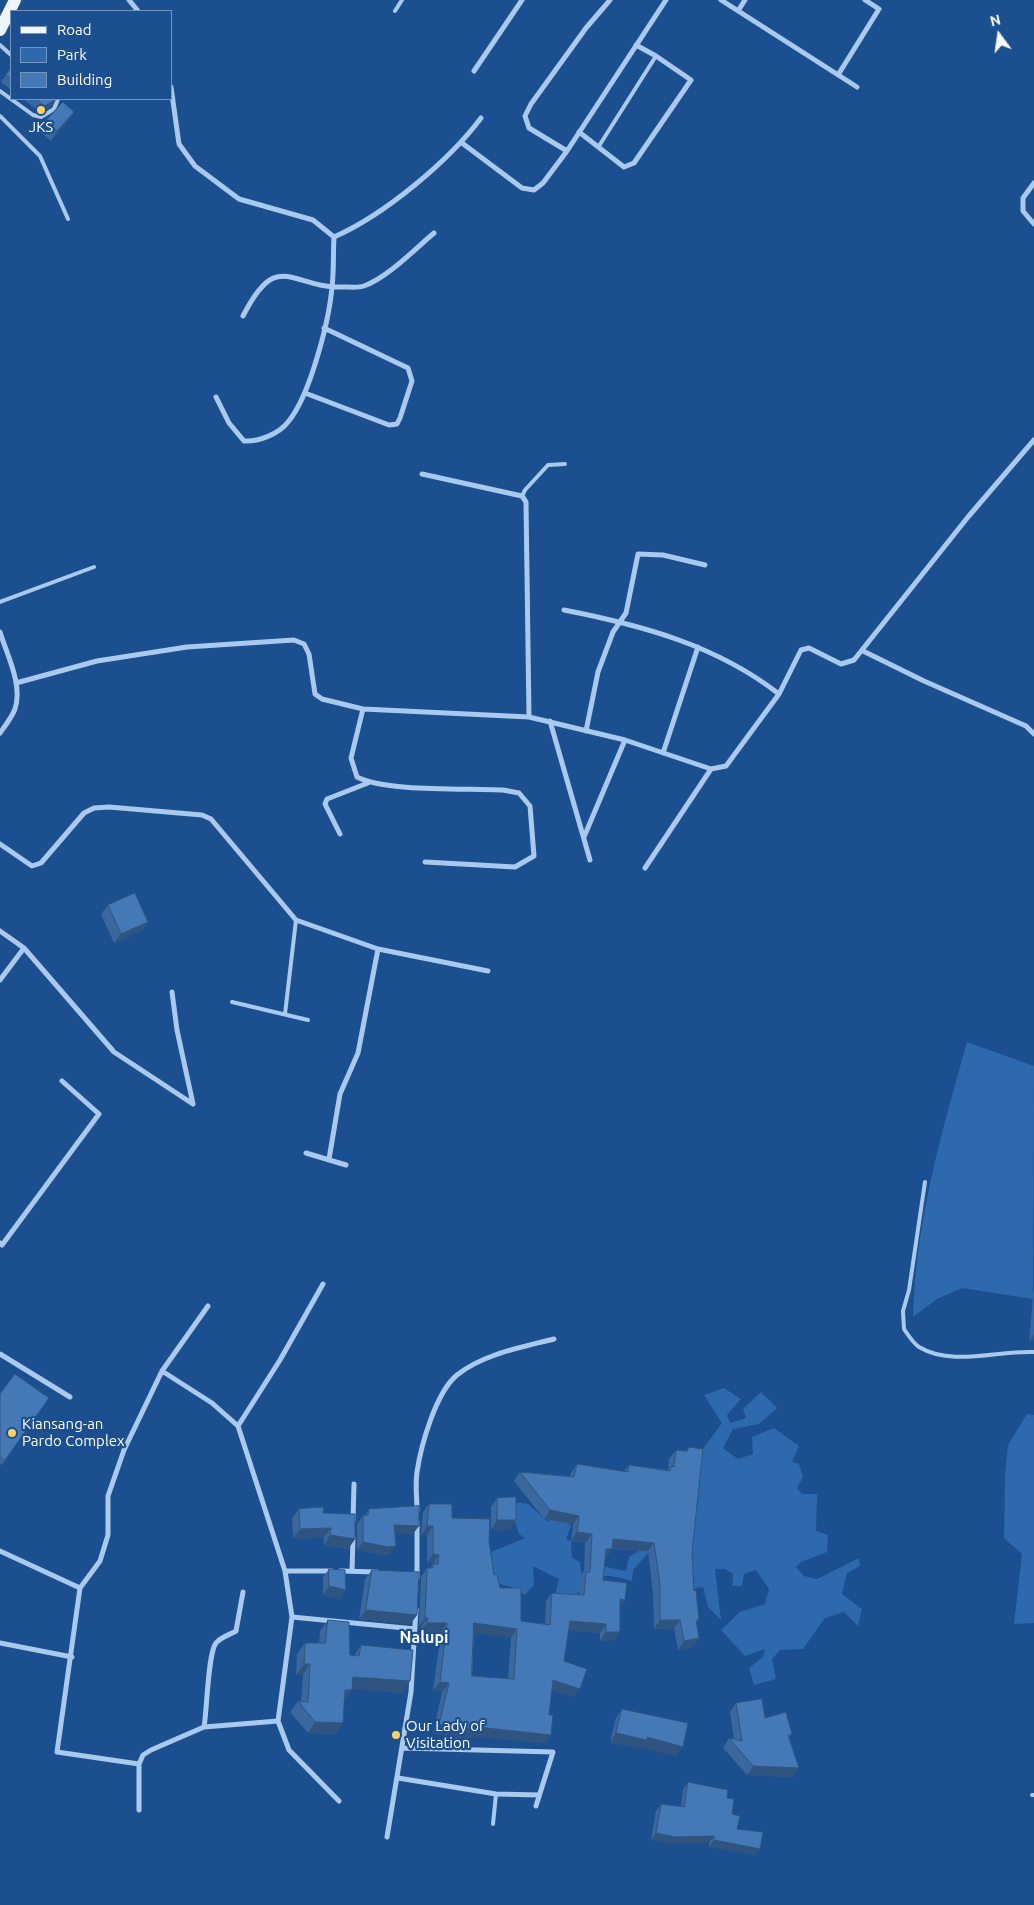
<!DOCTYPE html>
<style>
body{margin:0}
#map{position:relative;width:1034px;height:1905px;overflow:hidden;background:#1b4f8f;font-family:Ubuntu,sans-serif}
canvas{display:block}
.legend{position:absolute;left:10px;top:10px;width:162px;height:90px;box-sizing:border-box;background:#1b4f8f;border:1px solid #7695bc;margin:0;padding:6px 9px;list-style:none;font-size:15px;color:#fff}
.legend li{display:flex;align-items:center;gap:10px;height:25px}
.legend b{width:25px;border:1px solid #7695bc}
.north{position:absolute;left:974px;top:10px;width:50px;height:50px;-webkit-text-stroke:4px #1b4f8f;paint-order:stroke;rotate:346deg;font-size:14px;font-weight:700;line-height:20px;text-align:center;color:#fff}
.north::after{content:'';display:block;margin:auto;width:18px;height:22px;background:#fff;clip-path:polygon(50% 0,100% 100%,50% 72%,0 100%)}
</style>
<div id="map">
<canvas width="1034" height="1905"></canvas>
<ul class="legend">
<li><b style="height:6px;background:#f0f6ff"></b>Road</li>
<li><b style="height:14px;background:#2e69ad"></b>Park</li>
<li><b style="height:14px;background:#4478b7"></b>Building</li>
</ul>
<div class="north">N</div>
</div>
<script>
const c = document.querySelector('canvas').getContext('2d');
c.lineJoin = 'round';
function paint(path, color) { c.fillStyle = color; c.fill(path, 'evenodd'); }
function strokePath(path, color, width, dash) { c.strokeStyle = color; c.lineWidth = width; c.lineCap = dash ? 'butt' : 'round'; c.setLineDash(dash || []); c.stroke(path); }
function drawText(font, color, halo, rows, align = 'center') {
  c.font = font + ' Ubuntu,sans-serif'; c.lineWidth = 4.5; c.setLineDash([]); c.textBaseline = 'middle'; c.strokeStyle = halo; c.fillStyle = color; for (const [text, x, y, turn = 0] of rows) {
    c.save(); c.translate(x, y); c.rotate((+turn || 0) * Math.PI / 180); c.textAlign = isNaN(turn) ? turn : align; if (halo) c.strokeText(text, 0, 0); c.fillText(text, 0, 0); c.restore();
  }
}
const green = new Path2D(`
 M 967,1042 L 1034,1066 L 1033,1299 L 962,1288 L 937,1299 L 913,1317 C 916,1220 941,1135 967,1042 Z
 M 724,1388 L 741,1399 L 727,1415 L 730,1423 L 746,1418 L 743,1409 L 761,1392 L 777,1408 L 759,1424 L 733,1429 L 723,1448 L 738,1459 L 753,1454 L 752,1437 L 774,1428 L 799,1446 L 792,1462 L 799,1464 L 803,1477 L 797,1488 L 802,1494 L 817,1494 L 816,1531 L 828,1535 L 827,1552 L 801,1562 L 796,1567 L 804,1576 L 817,1579 L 859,1558 L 860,1566 L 847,1573 L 842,1594 L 862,1609 L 858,1626 L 844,1612 L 825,1618 L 803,1649 L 780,1650 L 772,1659 L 776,1679 L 754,1685 L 749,1668 L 763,1657 L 765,1649 L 745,1656 L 721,1630 L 740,1612 L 765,1604 L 769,1589 L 756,1570 L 744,1574 L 742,1586 L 732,1586 L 733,1574 L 725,1569 L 715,1569 L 721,1620 L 708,1607 L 703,1587 L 693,1589 L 691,1559 L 697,1457 L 722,1423 L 704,1395 Z
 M 1027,1414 L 1034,1415 L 1034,1623 L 1014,1624 L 1022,1554 L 1004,1538 L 1005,1474 L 1008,1445 Z
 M 514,1502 L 528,1504 L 548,1522 L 553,1511 L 562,1513 L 571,1526 L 566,1539 L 571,1541 L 572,1558 L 580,1562 L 581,1573 L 592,1564 L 626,1571 L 629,1557 L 644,1548 L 650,1551 L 633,1570 L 632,1581 C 597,1571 595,1575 570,1601 L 555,1596 L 559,1579 L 533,1566 L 534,1585 L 525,1595 L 511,1587 L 486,1580 L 489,1553 L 525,1538 L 519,1534 L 510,1507 Z`);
const lane = new Path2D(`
 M 395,11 L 402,0
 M 0,45 L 11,55
 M 0,91 L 33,115 L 41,117 L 54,109 L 58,99
 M 0,116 L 40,156 L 68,219
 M 599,146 L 656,56
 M 522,496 L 525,490 L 548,465 L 565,464
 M 0,602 L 94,567
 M 232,1002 L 308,1020
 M 285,1014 L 296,920
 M 925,1182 L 909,1290 L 903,1311 L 904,1329 C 908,1335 913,1343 919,1347 C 952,1367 999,1350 1034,1352
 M 1032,1795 L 1034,1795
 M 493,1824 L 496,1794`);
const street = new Path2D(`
 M 129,0 L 138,11
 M 721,0 L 857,87
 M 738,11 L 745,0
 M 474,71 L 522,0
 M 838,75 L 879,9 L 865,0
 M 171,87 L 179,144 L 195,166 L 239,199 L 313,220 L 334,237 C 384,215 448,162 481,118
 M 579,132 L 624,167 L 634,163 L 691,80 L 656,56 L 636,45
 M 462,143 L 522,188 L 534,190 L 543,183 L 567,151 L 666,0
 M 567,151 L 529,128 L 525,116 L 531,104 L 586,28 L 610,0
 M 1034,183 L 1023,198 L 1023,211 L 1034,224
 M 243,316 C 278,247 291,289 344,287 C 350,287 358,288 364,286 C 387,278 415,249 434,233
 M 305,393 L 389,425 L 397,424 L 400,418 L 412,381 L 408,368 L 324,328
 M 216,397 L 229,423 L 244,441 C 258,442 279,434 288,422 C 310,396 329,321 332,287 C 334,271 333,254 334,237
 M 422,474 L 522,496 L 526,502 L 529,717
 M 564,610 C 641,625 716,645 779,694
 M 0,632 C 7,655 23,685 15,709 C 12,717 5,726 0,733
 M 863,651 L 924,681 L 1026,726 L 1034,734
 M 16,683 L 97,661 L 187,647 L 294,640 L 304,644 L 309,654 L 315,694 L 322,699 L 363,709 L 529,717 L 625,740 L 711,769 L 726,766 L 779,694 L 801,650 L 809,648 L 841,664 L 854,660 L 968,517 L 1034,440
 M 363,709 L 351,758 L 357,777 C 385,792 468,788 503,790 L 519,793 L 530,806 L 534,856 L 515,867 L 425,862
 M 550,721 L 590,860
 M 586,731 L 598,672 L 613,632 L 626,613 L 638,554 L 663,555 L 705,565
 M 663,753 L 698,647
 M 340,834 L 325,804 L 327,799 L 368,783
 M 584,837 L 625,740
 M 0,844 L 32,866 L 41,863 L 84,813 L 94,808 L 109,807 L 202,815 L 211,819 L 296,920 L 378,949 L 488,971
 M 645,868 L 711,769
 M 0,931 L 24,948 L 114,1052 L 193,1104
 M 0,980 L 24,948
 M 172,992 L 177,1030 L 193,1104
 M 306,1153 L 346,1165
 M 329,1159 L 340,1094 L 358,1053 L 378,949
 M 0,1243 L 2,1245 L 99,1114 L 62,1081
 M 0,1354 L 70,1397
 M 162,1371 L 212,1403 L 238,1426 L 285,1571 L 292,1617 L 278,1721 L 289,1750 L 339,1801
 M 238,1426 L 280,1360 L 323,1284
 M 417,1511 C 417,1498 415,1485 417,1472 C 421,1445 436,1392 457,1375 C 483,1354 523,1347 554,1339
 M 353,1521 L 354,1484
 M 417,1522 L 417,1578
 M 0,1551 L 80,1588
 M 285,1571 L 332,1571
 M 340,1571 L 377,1572
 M 352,1571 L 353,1537
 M 292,1617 L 415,1629
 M 0,1643 L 72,1657
 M 204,1727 C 207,1711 208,1652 216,1643 C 221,1637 229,1635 236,1631 L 243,1592
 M 402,1748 L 553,1752 L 536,1806
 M 139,1764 L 57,1752 L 80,1588 L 100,1561 L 108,1535 L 108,1496 L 124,1450 L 162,1371 L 208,1306
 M 398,1778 L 496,1794 L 539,1795
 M 139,1810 L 139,1764 L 143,1755 L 151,1750 L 204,1727 L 278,1721
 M 387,1837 L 411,1692 L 416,1609`);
const primary = new Path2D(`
 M 0,30 L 15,0`);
const wall = new Path2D(`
 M 11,68 L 11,90 L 1,82 Z
 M 23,99 L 56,99 L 51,106 L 41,113 Z
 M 74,112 L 67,122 L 51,141 L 39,131 L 46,121 Z
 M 108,905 L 148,922 L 141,931 L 114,943 L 101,914 Z
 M 1034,1286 L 1034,1341 L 1029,1341 Z
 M 0,1394 L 49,1398 L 2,1465 L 0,1464 Z
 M 689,1447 L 694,1591 L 699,1620 L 696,1623 L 699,1638 L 693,1647 L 678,1650 L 674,1628 L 654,1629 L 653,1593 L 648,1551 L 612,1549 L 606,1558 L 605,1558 L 603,1580 L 625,1600 L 620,1607 L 620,1632 L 614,1640 L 600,1641 L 600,1633 L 568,1630 L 564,1661 L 573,1697 L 552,1690 L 545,1743 L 480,1737 L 459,1738 L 433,1733 L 442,1692 L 433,1690 L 441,1632 L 421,1631 L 421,1627 L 419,1626 L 421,1577 L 427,1568 L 430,1568 L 433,1564 L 427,1563 L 427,1535 L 421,1535 L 423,1512 L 429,1504 L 489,1541 L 494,1575 L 500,1588 L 521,1621 L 545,1624 L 546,1601 L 552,1593 L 579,1594 L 580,1580 L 584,1575 L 585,1543 L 571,1541 L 573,1524 L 544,1519 L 514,1481 L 520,1472 L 570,1476 L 571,1473 L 577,1464 L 624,1471 L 629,1465 L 668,1470 L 669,1459 L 676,1450 L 686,1451 ZM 474,1632 L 511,1638 L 508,1679 L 472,1676 Z
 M 497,1498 L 516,1520 L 510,1529 L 491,1530 L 491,1507 Z
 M 299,1509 L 323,1513 L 355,1539 L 348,1549 L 324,1545 L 324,1537 L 293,1538 L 292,1518 Z
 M 369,1509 L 413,1534 L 395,1534 L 390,1554 L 382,1555 L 357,1550 L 357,1524 L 363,1515 L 365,1515 Z
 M 329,1569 L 346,1590 L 340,1599 L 323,1595 L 323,1577 Z
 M 372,1570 L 417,1615 L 410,1624 L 359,1619 L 365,1579 Z
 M 328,1620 L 350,1655 L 354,1656 L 361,1645 L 410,1681 L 402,1693 L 352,1688 L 352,1690 L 344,1701 L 343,1723 L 336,1734 L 308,1733 L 290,1712 L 298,1701 L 301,1701 L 303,1675 L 296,1675 L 297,1654 L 305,1643 L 319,1643 L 320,1631 Z
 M 736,1703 L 765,1718 L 792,1734 L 789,1737 L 799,1768 L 793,1777 L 747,1775 L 723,1748 L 729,1738 L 734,1739 L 730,1712 Z
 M 622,1709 L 676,1756 L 642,1747 L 640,1749 L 610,1742 L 616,1718 Z
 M 688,1782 L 727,1798 L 737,1829 L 755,1855 L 709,1847 L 709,1843 L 670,1843 L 651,1840 L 656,1811 L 661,1804 L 681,1806 L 683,1789 Z`);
const shadedWall = new Path2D(`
 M 56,100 L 51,106 L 41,113 L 45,106 Z
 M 74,112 L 67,122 L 51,141 L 57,131 Z
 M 148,922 L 141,931 L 114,943 L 121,934 Z
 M 1034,1335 L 1034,1341 L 1029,1341 Z
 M 550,1510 L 579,1516 L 573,1524 L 544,1519 Z
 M 497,1520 L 516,1520 L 510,1529 L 491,1530 Z
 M 394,1525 L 419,1526 L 413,1534 L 389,1534 Z
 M 427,1526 L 433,1526 L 427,1535 L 421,1535 Z
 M 331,1528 L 324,1537 L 293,1538 L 300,1529 Z
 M 577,1532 L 592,1534 L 585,1543 L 571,1541 Z
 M 330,1535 L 355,1539 L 348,1549 L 324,1545 Z
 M 613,1539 L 654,1543 L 648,1551 L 607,1548 Z
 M 363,1542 L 396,1546 L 390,1554 L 382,1555 L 357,1550 Z
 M 606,1549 L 612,1549 L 606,1558 L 600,1558 Z
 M 433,1554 L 439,1555 L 433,1564 L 427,1563 Z
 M 329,1586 L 346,1590 L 340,1599 L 323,1595 Z
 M 620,1599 L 625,1600 L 619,1609 Z
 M 366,1610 L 417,1615 L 410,1624 L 359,1619 Z
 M 425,1618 L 428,1618 L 421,1627 L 419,1626 Z
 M 660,1620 L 680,1620 L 674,1628 L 654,1629 Z
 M 570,1621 L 606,1624 L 600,1633 L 564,1630 Z
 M 427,1623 L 447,1623 L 441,1632 L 421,1631 Z
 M 474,1623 L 517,1629 L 511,1638 L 468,1632 Z
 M 606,1632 L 620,1632 L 614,1640 L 600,1641 Z
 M 699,1638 L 693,1647 L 678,1650 L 684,1641 Z
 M 304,1664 L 310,1664 L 303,1675 L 296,1675 Z
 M 353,1677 L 410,1681 L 402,1693 L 345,1688 Z
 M 553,1680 L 580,1689 L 573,1697 L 546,1689 Z
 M 440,1682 L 449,1683 L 442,1692 L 433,1690 Z
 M 345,1690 L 352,1690 L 344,1701 Z
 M 315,1722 L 343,1723 L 336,1734 L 308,1733 Z
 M 439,1724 L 486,1728 L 551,1735 L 545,1743 L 480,1737 L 459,1738 L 433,1733 Z
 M 616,1733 L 647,1737 L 683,1747 L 676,1756 L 642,1747 L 640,1749 L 610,1742 Z
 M 753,1766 L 799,1768 L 793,1777 L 747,1775 Z
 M 656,1833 L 714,1836 L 709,1843 L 670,1843 L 651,1840 Z
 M 714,1840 L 760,1849 L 755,1855 L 709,1847 Z`);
const building = new Path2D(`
 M 11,68 L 11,79 L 6,75 Z
 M 36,99 L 56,99 L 45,106 Z
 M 63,102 L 74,112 L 57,131 L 46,121 Z
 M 135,893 L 148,922 L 121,934 L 108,905 Z
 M 15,1374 L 49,1398 L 5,1460 L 0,1457 L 0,1394 Z
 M 689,1447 L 703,1449 L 692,1552 L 694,1591 L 696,1590 L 699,1620 L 696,1620 L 699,1638 L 684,1641 L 680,1620 L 660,1620 L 660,1584 L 654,1543 L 613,1539 L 612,1549 L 606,1549 L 603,1580 L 627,1583 L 625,1600 L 620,1599 L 620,1632 L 606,1632 L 606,1624 L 570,1621 L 564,1661 L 587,1669 L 580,1689 L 553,1680 L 549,1715 L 553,1715 L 551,1735 L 486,1728 L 465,1729 L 439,1724 L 449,1683 L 440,1682 L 447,1623 L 427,1623 L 428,1618 L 425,1618 L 427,1568 L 433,1568 L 433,1564 L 438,1564 L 439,1555 L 433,1554 L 433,1526 L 427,1526 L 429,1504 L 452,1504 L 452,1518 L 490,1519 L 489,1541 L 494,1575 L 497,1574 L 500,1588 L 521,1588 L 521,1621 L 550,1625 L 552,1593 L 584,1595 L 586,1572 L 590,1572 L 592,1534 L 577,1532 L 579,1516 L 550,1510 L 520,1472 L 574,1477 L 577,1464 L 628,1472 L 629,1465 L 670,1471 L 671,1466 L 674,1467 L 676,1450 L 687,1451 ZM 474,1623 L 517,1629 L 514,1679 L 472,1676 Z
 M 516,1497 L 516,1520 L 497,1520 L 497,1498 Z
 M 419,1506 L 419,1526 L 394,1525 L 396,1546 L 388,1547 L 363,1542 L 363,1515 L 368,1515 L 369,1509 Z
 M 324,1507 L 323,1513 L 355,1514 L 355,1539 L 330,1535 L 331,1528 L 300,1529 L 299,1509 Z
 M 329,1569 L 345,1570 L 346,1590 L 329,1586 Z
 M 372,1570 L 419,1572 L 417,1615 L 366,1610 Z
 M 328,1620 L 349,1622 L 350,1655 L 359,1656 L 361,1645 L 413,1650 L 410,1681 L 353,1677 L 352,1690 L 345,1690 L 343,1723 L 315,1722 L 298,1701 L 308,1702 L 310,1664 L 304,1664 L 305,1643 L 325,1643 Z
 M 762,1699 L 765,1718 L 786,1712 L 792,1734 L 788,1735 L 799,1768 L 753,1766 L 729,1738 L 742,1741 L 736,1703 Z
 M 622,1709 L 688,1723 L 683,1747 L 647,1737 L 647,1740 L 616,1733 Z
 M 688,1782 L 728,1790 L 727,1798 L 734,1799 L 732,1814 L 740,1816 L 737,1829 L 763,1832 L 760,1849 L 714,1840 L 714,1836 L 675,1837 L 656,1833 L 661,1804 L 684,1807 Z`);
const markers = [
 [41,110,5,"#ffd166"],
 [12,1433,5,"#ffd166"],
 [396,1735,5,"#ffd166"]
];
const poiNames = [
 ["JKS",41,127,"center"],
 ["Kiansang-an",22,1424],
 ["Pardo Complex",22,1441],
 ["Our Lady of",406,1726],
 ["Visitation",406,1743]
];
const neighbourhoodNames = [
 ["Nalupi",424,1638]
];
paint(green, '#2e69ad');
strokePath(lane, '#a9c9ee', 4);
strokePath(street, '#a9c9ee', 5);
strokePath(primary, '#f0f6ff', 12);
paint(wall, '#3a679d');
paint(shadedWall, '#305480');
paint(building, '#4478b7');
strokePath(building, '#305480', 1);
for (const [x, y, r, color] of markers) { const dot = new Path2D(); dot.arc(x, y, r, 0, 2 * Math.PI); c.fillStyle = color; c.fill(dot); strokePath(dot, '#1b4f8f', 2); }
drawText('15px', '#fff', '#1b4f8f', poiNames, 'left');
drawText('bold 16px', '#fff', '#1b4f8f', neighbourhoodNames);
</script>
